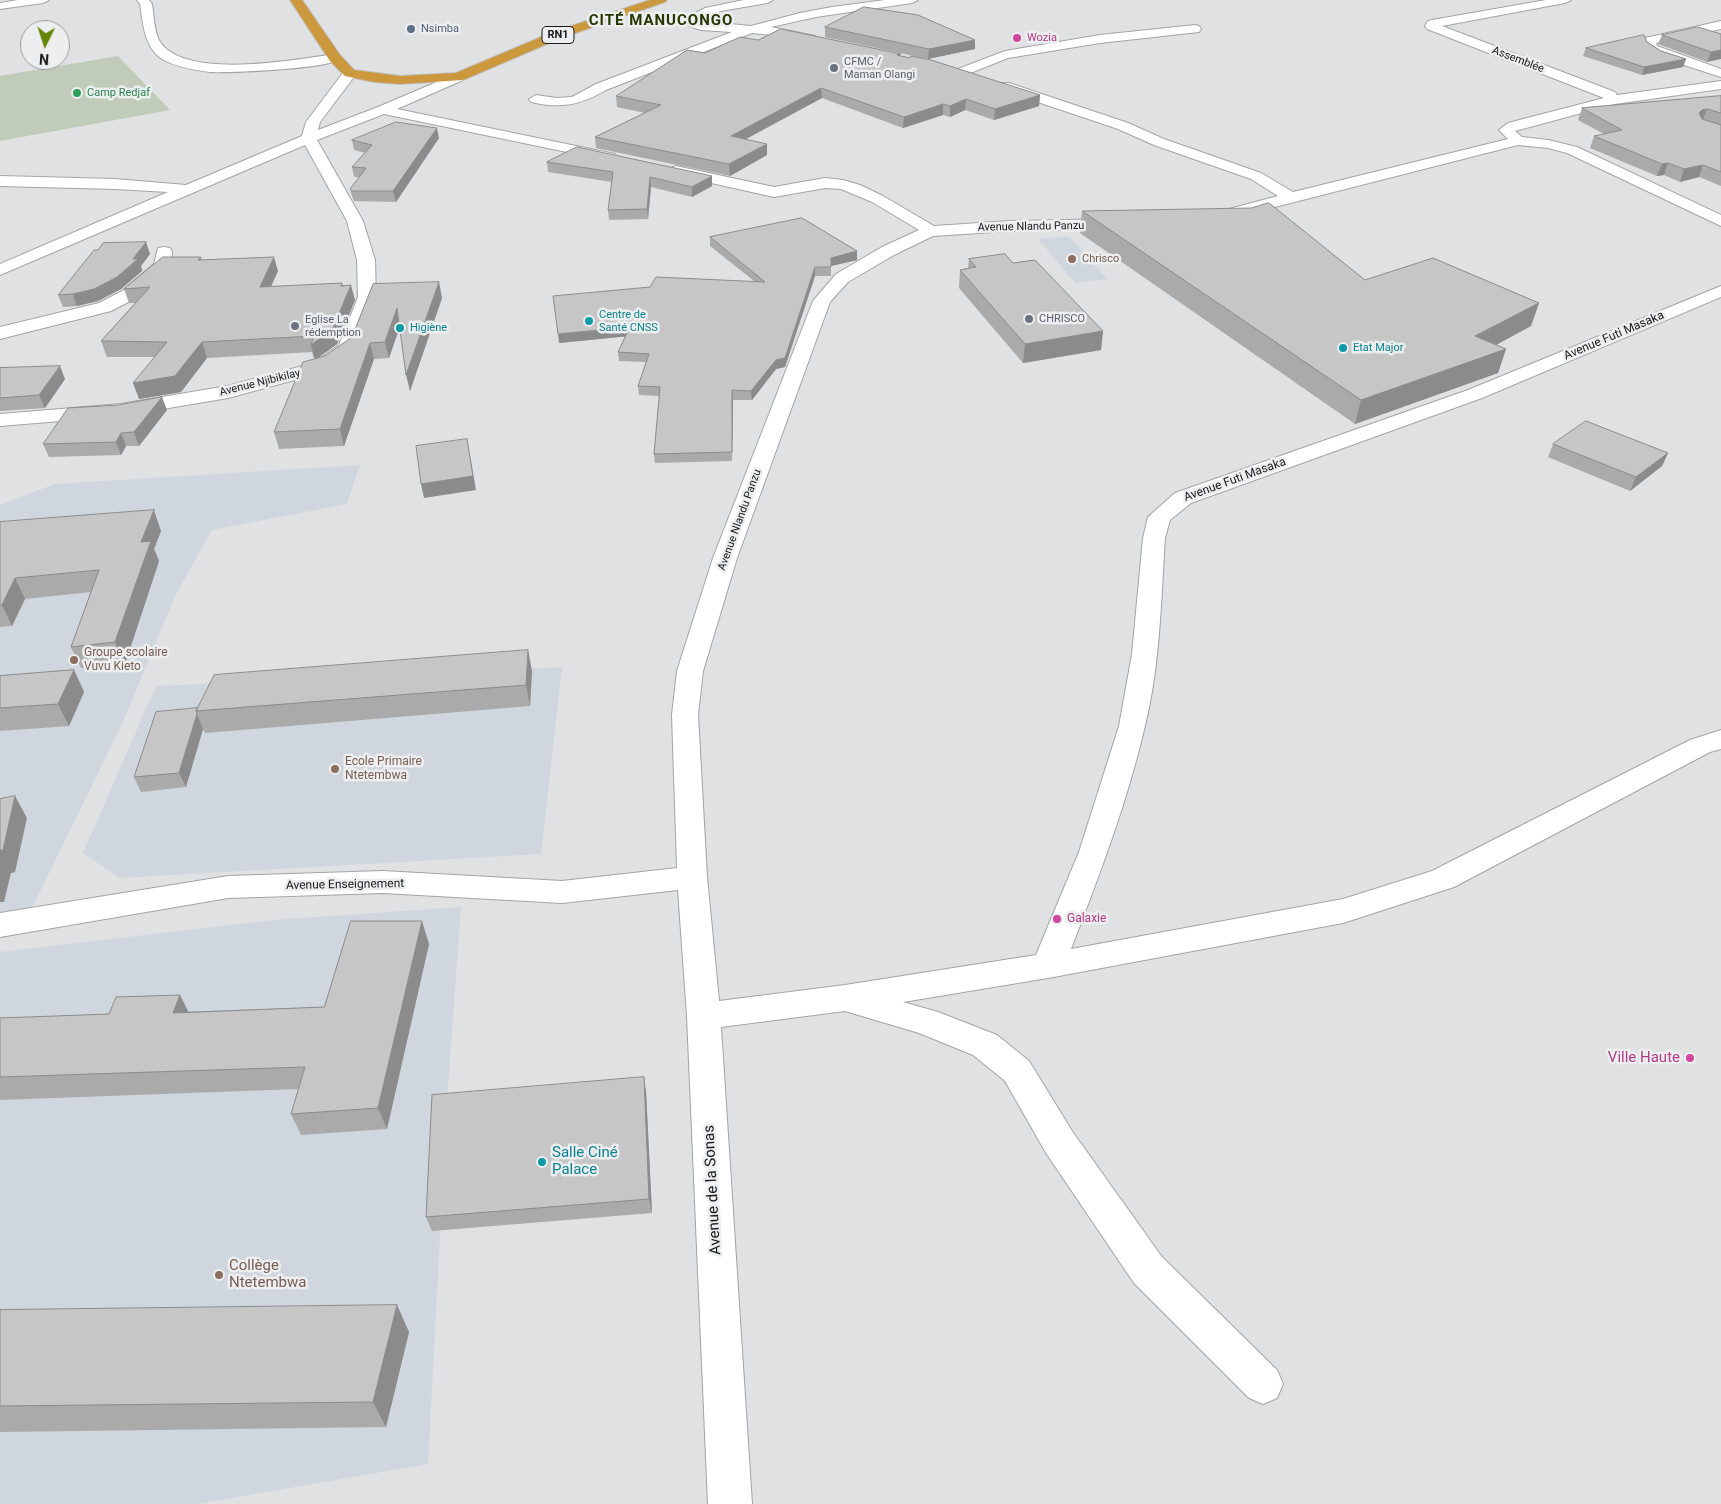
<!DOCTYPE html>
<meta charset="utf-8">
<style>
body{margin:0}
#map{position:relative;width:1721px;height:1504px;overflow:hidden;background:#e0e1e2;font-family:Roboto,sans-serif}
canvas{display:block}
.north{position:absolute;left:20px;top:20px;width:50px;height:50px;box-sizing:border-box;background:#edeeef;border:1px solid #99999a;border-radius:50%;rotate:184deg;font-size:14px;font-weight:700;line-height:20px;text-align:center;color:#1a1a1a}
.north::after{content:'';display:block;margin:auto;width:18px;height:22px;background:#638607;clip-path:polygon(50% 0,100% 100%,50% 72%,0 100%)}
</style>
<div id="map">
<canvas width="1721" height="1504"></canvas>
<div class="north">N</div>
</div>
<script>
const c = document.querySelector('canvas').getContext('2d');
c.lineJoin = 'round';
function paint(path, color) { c.fillStyle = color; c.fill(path, 'evenodd'); }
function strokePath(path, color, width, dash) { c.strokeStyle = color; c.lineWidth = width; c.lineCap = dash ? 'butt' : 'round'; c.setLineDash(dash || []); c.stroke(path); }
function drawText(font, color, halo, rows, align = 'center') {
  c.font = font + ' Roboto,sans-serif'; c.lineWidth = 5; c.setLineDash([]); c.textBaseline = 'middle'; c.strokeStyle = halo; c.fillStyle = color; for (const [text, x, y, turn = 0] of rows) {
    c.save(); c.translate(x, y); c.rotate((+turn || 0) * Math.PI / 180); c.textAlign = isNaN(turn) ? turn : align; if (halo) c.strokeText(text, 0, 0); c.fillText(text, 0, 0); c.restore();
  }
}
const built = new Path2D(`
 M 1069,236 L 1107,279 L 1075,283 L 1038,239 Z
 M 360,465 L 347,504 L 212,530 L 174,598 L 123,722 L 32,908 L 0,913 L 0,505 L 55,484 Z
 M 562,667 L 541,854 L 120,878 L 83,853 L 156,686 Z
 M 461,907 L 448,1086 L 428,1464 L 197,1504 L 0,1504 L 0,952 L 273,920 Z`);
const green = new Path2D(`
 M 118,56 L 170,110 L 0,141 L 0,76 Z`);
const street = new Path2D(`
 M 18,0 L 49,0 L 43,3 L 0,9 L 0,3 Z
 M 137,0 L 149,0 L 152,4 C 154,16 154,32 160,42 C 186,80 294,60 335,54 L 341,58 C 332,69 228,73 210,72 C 194,70 176,67 162,59 C 144,47 143,23 140,4 Z
 M 744,0 L 773,0 L 767,3 L 721,11 L 705,16 L 699,21 L 751,26 L 800,13 L 832,7 L 885,0 L 918,0 L 912,3 L 816,17 L 771,27 L 815,36 L 817,39 L 811,43 L 771,35 L 752,33 L 606,90 C 581,105 560,109 531,102 L 529,99 L 536,95 L 556,98 L 572,97 L 596,84 L 732,32 L 701,30 L 689,26 L 686,18 L 705,8 Z
 M 1546,0 L 1571,0 L 1565,3 L 1442,26 L 1615,92 L 1617,95 L 1721,81 L 1721,89 L 1615,104 L 1515,131 L 1522,137 L 1548,140 L 1577,147 L 1721,215 L 1721,226 L 1567,153 L 1548,148 L 1518,145 L 1216,222 L 1210,220 L 1208,217 L 1210,214 L 1278,196 L 1251,179 L 1154,145 L 1118,129 L 999,89 L 997,86 L 999,83 L 1009,83 L 1128,123 L 1164,139 L 1261,173 L 1293,192 L 1508,139 L 1499,130 L 1508,123 L 1604,98 L 1427,29 L 1425,26 L 1428,21 L 1432,20 Z
 M 1721,21 L 1721,29 L 1656,43 L 1657,46 L 1721,69 L 1721,77 L 1659,57 L 1645,48 L 1643,41 L 1645,38 Z
 M 1195,25 L 1199,26 L 1201,29 L 1199,32 L 1100,43 L 1008,58 L 963,76 L 956,72 L 958,69 L 1005,51 L 1100,35 Z
 M 350,69 L 357,73 L 320,122 L 318,130 L 378,107 L 458,73 L 465,77 L 463,80 L 397,109 L 610,153 L 615,154 L 617,157 L 615,160 L 610,161 L 384,114 L 317,140 L 363,221 L 375,260 L 376,297 L 354,352 L 328,371 L 228,398 L 121,416 L 0,426 L 0,414 L 121,404 L 227,386 L 314,363 L 339,345 L 358,297 L 357,260 L 347,221 L 305,145 L 0,275 L 0,264 L 168,192 L 115,189 L 0,186 L 0,176 L 115,179 L 186,185 L 302,136 L 306,122 L 345,70 Z
 M 676,166 L 774,187 L 825,178 L 843,180 L 860,185 L 883,196 L 934,226 L 1010,221 L 1118,219 L 1124,221 L 1126,224 L 1124,227 L 1118,229 L 1010,231 L 933,236 L 894,255 L 848,282 L 830,302 L 737,558 L 703,671 L 698,715 L 707,877 L 719,1001 L 845,985 L 1036,955 L 1079,852 L 1119,726 L 1132,654 L 1143,538 L 1148,517 L 1175,493 L 1468,390 L 1721,286 L 1721,297 L 1482,398 L 1191,503 L 1170,520 L 1165,538 C 1161,601 1160,665 1145,726 C 1127,803 1099,876 1071,949 L 1343,899 L 1432,871 L 1690,740 L 1721,730 L 1721,749 L 1710,752 L 1454,887 L 1343,923 L 1048,978 L 903,1002 L 938,1012 L 997,1035 L 1029,1061 L 1072,1131 L 1162,1257 L 1277,1370 L 1283,1384 L 1277,1398 L 1263,1404 L 1249,1398 L 1134,1283 L 1046,1153 L 1005,1081 L 973,1055 L 919,1033 L 845,1011 L 721,1027 L 752,1504 L 708,1504 L 687,1016 L 678,890 L 562,903 L 383,893 L 228,898 L 0,937 L 0,913 L 228,876 L 383,871 L 562,881 L 677,868 L 672,715 L 677,671 L 713,558 L 813,301 L 836,274 L 882,247 L 919,230 L 872,202 L 841,189 L 825,188 L 774,197 L 671,174 L 668,171 L 671,168 Z
 M 164,247 L 170,248 L 172,252 L 171,266 L 134,299 L 111,311 L 0,339 L 0,327 L 99,303 L 122,291 L 154,264 L 158,248 Z`);
const highway = new Path2D(`
 M 290,0 L 302,0 L 340,55 L 354,70 L 400,76 L 456,73 L 553,32 L 650,0 L 667,0 L 665,2 L 561,38 L 463,80 L 400,84 L 374,82 L 345,76 L 330,61 Z`);
const wall = new Path2D(`
 M 825,27 L 975,49 L 928,59 L 825,37 Z
 M 1721,34 L 1707,62 L 1658,44 L 1662,35 Z
 M 758,40 L 901,56 L 1040,95 L 1039,106 L 994,120 L 965,110 L 950,117 L 943,115 L 903,128 L 822,98 L 746,139 L 767,155 L 730,176 L 596,148 L 595,137 L 645,113 L 617,107 L 616,96 L 705,53 Z
 M 1647,42 L 1661,51 L 1686,59 L 1683,67 L 1642,75 L 1583,56 L 1586,48 Z
 M 1721,96 L 1721,186 L 1699,177 L 1680,182 L 1664,175 L 1657,176 L 1590,148 L 1594,136 L 1604,134 L 1578,120 L 1582,108 Z
 M 439,138 L 396,202 L 354,201 L 353,199 L 350,189 L 359,177 L 354,177 L 352,167 L 365,153 L 354,150 L 352,140 Z
 M 547,162 L 712,176 L 712,186 L 692,197 L 651,187 L 648,219 L 609,220 L 608,210 L 612,182 L 548,172 Z
 M 1082,211 L 1365,280 L 1539,303 L 1531,326 L 1496,345 L 1506,349 L 1498,373 L 1355,424 L 1080,233 Z
 M 710,237 L 857,251 L 857,260 L 831,266 L 831,276 L 815,276 L 785,367 L 776,369 L 752,400 L 733,400 L 732,461 L 655,463 L 654,454 L 659,396 L 639,395 L 638,386 L 646,362 L 619,361 L 618,352 L 625,336 L 559,343 L 754,281 L 710,246 Z
 M 150,254 L 141,266 L 142,271 L 121,289 L 98,301 L 77,306 L 63,307 L 58,295 Z
 M 201,257 L 202,260 L 278,271 L 271,286 L 343,286 L 355,300 L 337,344 L 318,358 L 325,356 L 442,298 L 410,391 L 400,327 L 389,358 L 374,359 L 344,446 L 279,449 L 274,432 L 314,359 L 312,352 L 207,358 L 181,392 L 139,399 L 154,357 L 107,357 L 101,341 L 135,303 L 129,303 L 124,289 Z
 M 969,259 L 1013,263 L 1103,331 L 1101,350 L 1023,363 L 959,288 L 960,270 L 968,268 Z
 M 0,368 L 65,379 L 45,408 L 0,411 Z
 M 167,410 L 139,446 L 126,446 L 121,455 L 49,457 L 43,444 Z
 M 1553,444 L 1668,453 L 1662,466 L 1630,491 L 1548,457 Z
 M 0,522 L 161,531 L 154,549 L 159,561 L 125,664 L 81,668 L 71,647 L 91,592 L 25,599 L 12,626 L 0,627 Z
 M 74,670 L 84,692 L 69,726 L 0,731 L 0,676 Z
 M 532,671 L 530,706 L 205,733 L 203,729 L 186,787 L 141,792 L 134,777 L 197,708 Z
 M 429,944 L 387,1129 L 301,1135 L 291,1114 L 298,1089 L 0,1100 L 0,1018 L 324,1007 Z
 M 646,1091 L 652,1213 L 432,1231 L 426,1217 Z
 M 0,1310 L 409,1332 L 386,1427 L 0,1432 Z`);
const shadedWall = new Path2D(`
 M 975,40 L 975,49 L 928,59 L 929,49 Z
 M 1721,50 L 1721,59 L 1707,62 L 1711,52 Z
 M 1686,59 L 1683,67 L 1642,75 L 1644,67 Z
 M 821,88 L 822,98 L 731,147 L 731,136 Z
 M 1040,95 L 1039,106 L 994,120 L 995,109 Z
 M 966,99 L 965,110 L 950,117 L 950,106 Z
 M 943,104 L 943,115 L 903,128 L 904,117 Z
 M 1707,109 L 1703,120 L 1699,113 L 1702,110 Z
 M 437,128 L 439,138 L 396,202 L 393,191 Z
 M 767,144 L 767,155 L 730,176 L 729,164 Z
 M 1668,163 L 1664,175 L 1657,176 L 1662,164 Z
 M 1703,165 L 1699,177 L 1680,182 L 1684,169 Z
 M 712,176 L 712,186 L 692,197 L 692,187 Z
 M 650,177 L 651,187 L 648,219 L 647,209 Z
 M 146,242 L 150,254 L 141,266 L 142,271 L 121,289 L 98,301 L 77,306 L 73,294 L 133,259 Z
 M 857,251 L 857,260 L 831,266 L 831,258 Z
 M 274,257 L 278,271 L 264,302 L 260,287 Z
 M 815,267 L 815,276 L 785,367 L 776,369 L 752,400 L 751,391 Z
 M 439,282 L 442,298 L 410,391 L 406,375 Z
 M 342,283 L 346,297 L 351,285 L 355,300 L 337,344 L 315,360 L 311,345 Z
 M 1539,303 L 1531,326 L 1468,360 L 1475,336 Z
 M 397,308 L 401,323 L 389,358 L 385,342 Z
 M 630,327 L 631,336 L 559,343 L 558,334 Z
 M 1103,331 L 1101,350 L 1023,363 L 1025,344 Z
 M 202,342 L 207,358 L 181,392 L 139,399 L 133,383 Z
 M 370,343 L 374,359 L 344,446 L 340,429 Z
 M 1506,349 L 1498,373 L 1355,424 L 1361,400 Z
 M 60,366 L 65,379 L 45,408 L 39,395 Z
 M 732,390 L 733,400 L 732,461 Z
 M 162,397 L 167,410 L 139,446 L 134,432 Z
 M 121,433 L 126,446 L 121,455 L 116,442 Z
 M 467,439 L 476,490 L 424,498 L 421,484 Z
 M 1668,453 L 1662,466 L 1630,491 L 1636,477 Z
 M 154,510 L 161,531 L 154,549 L 159,561 L 125,664 L 115,642 L 141,542 Z
 M 15,578 L 25,599 L 12,626 L 2,605 Z
 M 528,650 L 532,671 L 530,706 L 526,685 Z
 M 74,670 L 84,692 L 69,726 L 58,704 Z
 M 197,714 L 203,729 L 186,787 L 179,773 Z
 M 15,796 L 27,818 L 15,872 L 11,873 L 4,902 L 0,902 L 0,850 Z
 M 422,921 L 429,944 L 387,1129 L 378,1108 Z
 M 180,995 L 191,1017 L 173,1013 Z
 M 644,1077 L 646,1091 L 652,1213 L 649,1199 Z
 M 397,1305 L 409,1332 L 386,1427 L 373,1402 Z`);
const building = new Path2D(`
 M 864,7 L 918,15 L 975,40 L 929,49 L 825,27 Z
 M 1698,27 L 1721,34 L 1721,50 L 1711,52 L 1662,35 Z
 M 781,29 L 901,54 L 897,55 L 910,58 L 911,56 L 931,60 L 1040,95 L 995,109 L 966,99 L 950,106 L 943,104 L 904,117 L 821,88 L 731,136 L 767,144 L 729,164 L 595,137 L 661,105 L 616,96 L 687,50 L 705,53 L 740,37 L 758,40 Z
 M 1644,35 L 1647,42 L 1661,51 L 1686,59 L 1644,67 L 1586,48 Z
 M 1721,96 L 1721,113 L 1707,109 L 1702,110 L 1699,113 L 1702,119 L 1721,125 L 1721,172 L 1703,165 L 1684,169 L 1668,163 L 1662,164 L 1594,136 L 1622,130 L 1582,108 Z
 M 396,122 L 437,128 L 393,191 L 352,191 L 350,189 L 366,168 L 352,167 L 372,145 L 352,140 Z
 M 577,147 L 712,176 L 692,187 L 650,177 L 647,209 L 608,210 L 613,172 L 547,162 Z
 M 1269,203 L 1365,280 L 1433,258 L 1539,303 L 1475,336 L 1506,349 L 1361,400 L 1082,211 L 1251,208 Z
 M 802,218 L 857,251 L 831,258 L 831,267 L 815,267 L 785,358 L 776,360 L 751,391 L 732,390 L 732,452 L 654,454 L 660,387 L 638,386 L 649,354 L 618,352 L 630,327 L 558,334 L 553,296 L 650,287 L 656,277 L 765,282 L 710,237 Z
 M 146,242 L 133,259 L 138,259 L 117,277 L 94,289 L 73,294 L 58,295 L 94,250 L 98,250 L 103,243 Z
 M 1005,254 L 1013,263 L 1035,260 L 1103,331 L 1025,344 L 960,270 L 976,267 L 969,259 Z
 M 163,257 L 201,257 L 198,260 L 274,257 L 260,287 L 342,283 L 341,286 L 351,285 L 333,328 L 311,345 L 314,336 L 202,342 L 175,376 L 133,383 L 167,342 L 101,341 L 150,287 L 124,289 Z
 M 439,282 L 406,375 L 397,308 L 385,342 L 370,343 L 340,429 L 274,432 L 303,362 L 325,356 L 352,337 L 373,284 Z
 M 60,366 L 39,395 L 0,398 L 0,368 Z
 M 162,397 L 134,432 L 121,433 L 116,442 L 43,444 L 68,408 L 118,405 Z
 M 1586,421 L 1668,453 L 1636,477 L 1553,444 Z
 M 467,439 L 473,476 L 421,484 L 416,446 Z
 M 154,510 L 141,542 L 151,541 L 115,642 L 71,647 L 99,570 L 15,578 L 2,605 L 0,605 L 0,522 Z
 M 528,650 L 526,685 L 196,711 L 214,675 Z
 M 74,670 L 58,704 L 0,708 L 0,676 Z
 M 197,708 L 196,711 L 197,714 L 179,773 L 134,777 L 156,712 Z
 M 15,796 L 3,850 L 0,850 L 0,799 Z
 M 351,921 L 422,921 L 378,1108 L 291,1114 L 305,1067 L 0,1077 L 0,1018 L 109,1014 L 116,997 L 180,995 L 173,1013 L 324,1007 Z
 M 644,1077 L 649,1199 L 426,1217 L 432,1095 Z
 M 397,1305 L 373,1402 L 0,1406 L 0,1310 Z`);
const markers = [
 [411,29,5,"#5c6f8a"],
 [1017,38,5,"#d1479c"],
 [834,68,5,"#6b7280"],
 [77,93,5,"#2e9e5b"],
 [1072,259,5,"#8d6e63"],
 [1029,319,5,"#6b7280"],
 [589,321,5,"#0f9aa8"],
 [295,326,5,"#6b7280"],
 [400,328,5,"#0f9aa8"],
 [1343,348,5,"#0f9aa8"],
 [74,660,5,"#8d6e63"],
 [335,769,5,"#8d6e63"],
 [1057,919,5,"#d1479c"],
 [1690,1058,5,"#d1479c"],
 [542,1162,5,"#0f9aa8"],
 [219,1275,5,"#8d6e63"]
];
const farServicenames = [
 ["Nsimba",421,29]
];
const shields = [
 [558,35,32]
];
const shieldNames = [
 ["RN1",558,35]
];
const farHotelnames = [
 ["Wozia",1027,38]
];
const farStreetnames = [
 ["Assemblée",1518,60,21],
 ["Avenue Nlandu Panzu",1031,227,-1],
 ["Avenue Njibikilay",260,383,-14],
 ["Avenue Nlandu Panzu",740,520,-70]
];
const farWorshipnames = [
 ["CFMC /",844,62],
 ["Maman Olangi",844,75],
 ["CHRISCO",1039,319],
 ["Eglise La",305,320],
 ["rédemption",305,333]
];
const farLeisurenames = [
 ["Camp Redjaf",87,93]
];
const farEducationnames = [
 ["Chrisco",1082,259]
];
const farCulturenames = [
 ["Centre de",599,315],
 ["Santé CNSS",599,328],
 ["Higiène",410,328],
 ["Etat Major",1353,348]
];
const streetNames = [
 ["Avenue Futi Masaka",1614,336,-23],
 ["Avenue Futi Masaka",1235,480,-20],
 ["Avenue Enseignement",345,885,-1]
];
const educationNames = [
 ["Groupe scolaire",84,653],
 ["Vuvu Kieto",84,667],
 ["Ecole Primaire",345,762],
 ["Ntetembwa",345,776]
];
const hotelNames = [
 ["Galaxie",1067,919]
];
const farDistrictnames = [
 ["CITÉ MANUCONGO",661,21]
];
const nearHotelnames = [
 ["Ville Haute",1680,1058]
];
const nearCulturenames = [
 ["Salle Ciné",552,1153],
 ["Palace",552,1170]
];
const nearStreetnames = [
 ["Avenue de la Sonas",713,1190,-93]
];
const nearEducationnames = [
 ["Collège",229,1266],
 ["Ntetembwa",229,1283]
];
paint(built, '#d0d6dd');
paint(green, '#c0cbb9');
strokePath(street, '#a3a4a5', 2);
strokePath(highway, '#bfbfbf', 2);
paint(street, '#fff');
paint(highway, '#cc983d');
paint(wall, '#aaaaab');
paint(shadedWall, '#8b8b8b');
paint(building, '#c6c6c7');
strokePath(building, '#8b8b8b', 1);
for (const [x, y, r, color] of markers) { const dot = new Path2D(); dot.arc(x, y, r, 0, 2 * Math.PI); c.fillStyle = color; c.fill(dot); strokePath(dot, '#edeeef', 2); }
drawText('11px', '#4e5e75', '#edeeef', farServicenames, 'left');
for (const [x, y, w] of shields) { const box = new Path2D(); box.roundRect(x - w / 2, y - 8.5, w, 17, 4); c.fillStyle = '#edeeef'; c.fill(box); strokePath(box, '#1a1a1a', 1); }
drawText('bold 11px', '#1a1a1a', null, shieldNames);
drawText('11px', '#b23c85', '#edeeef', farHotelnames, 'left');
drawText('11px', '#1a1a1a', '#edeeef', farStreetnames);
drawText('11px', '#5b616d', '#edeeef', farWorshipnames, 'left');
drawText('11px', '#27864d', '#edeeef', farLeisurenames, 'left');
drawText('11px', '#785e54', '#edeeef', farEducationnames, 'left');
drawText('11px', '#0d838f', '#edeeef', farCulturenames, 'left');
drawText('12px', '#1a1a1a', '#edeeef', streetNames);
drawText('12px', '#785e54', '#edeeef', educationNames, 'left');
drawText('12px', '#b23c85', '#edeeef', hotelNames, 'left');
c.letterSpacing = '1px';
drawText('bold 15px', '#263700', '#edeeef', farDistrictnames);
c.letterSpacing = '0px';
drawText('15px', '#b23c85', '#edeeef', nearHotelnames, 'right');
drawText('15px', '#0d838f', '#edeeef', nearCulturenames, 'left');
drawText('15px', '#1a1a1a', '#edeeef', nearStreetnames);
drawText('15px', '#785e54', '#edeeef', nearEducationnames, 'left');
</script>
